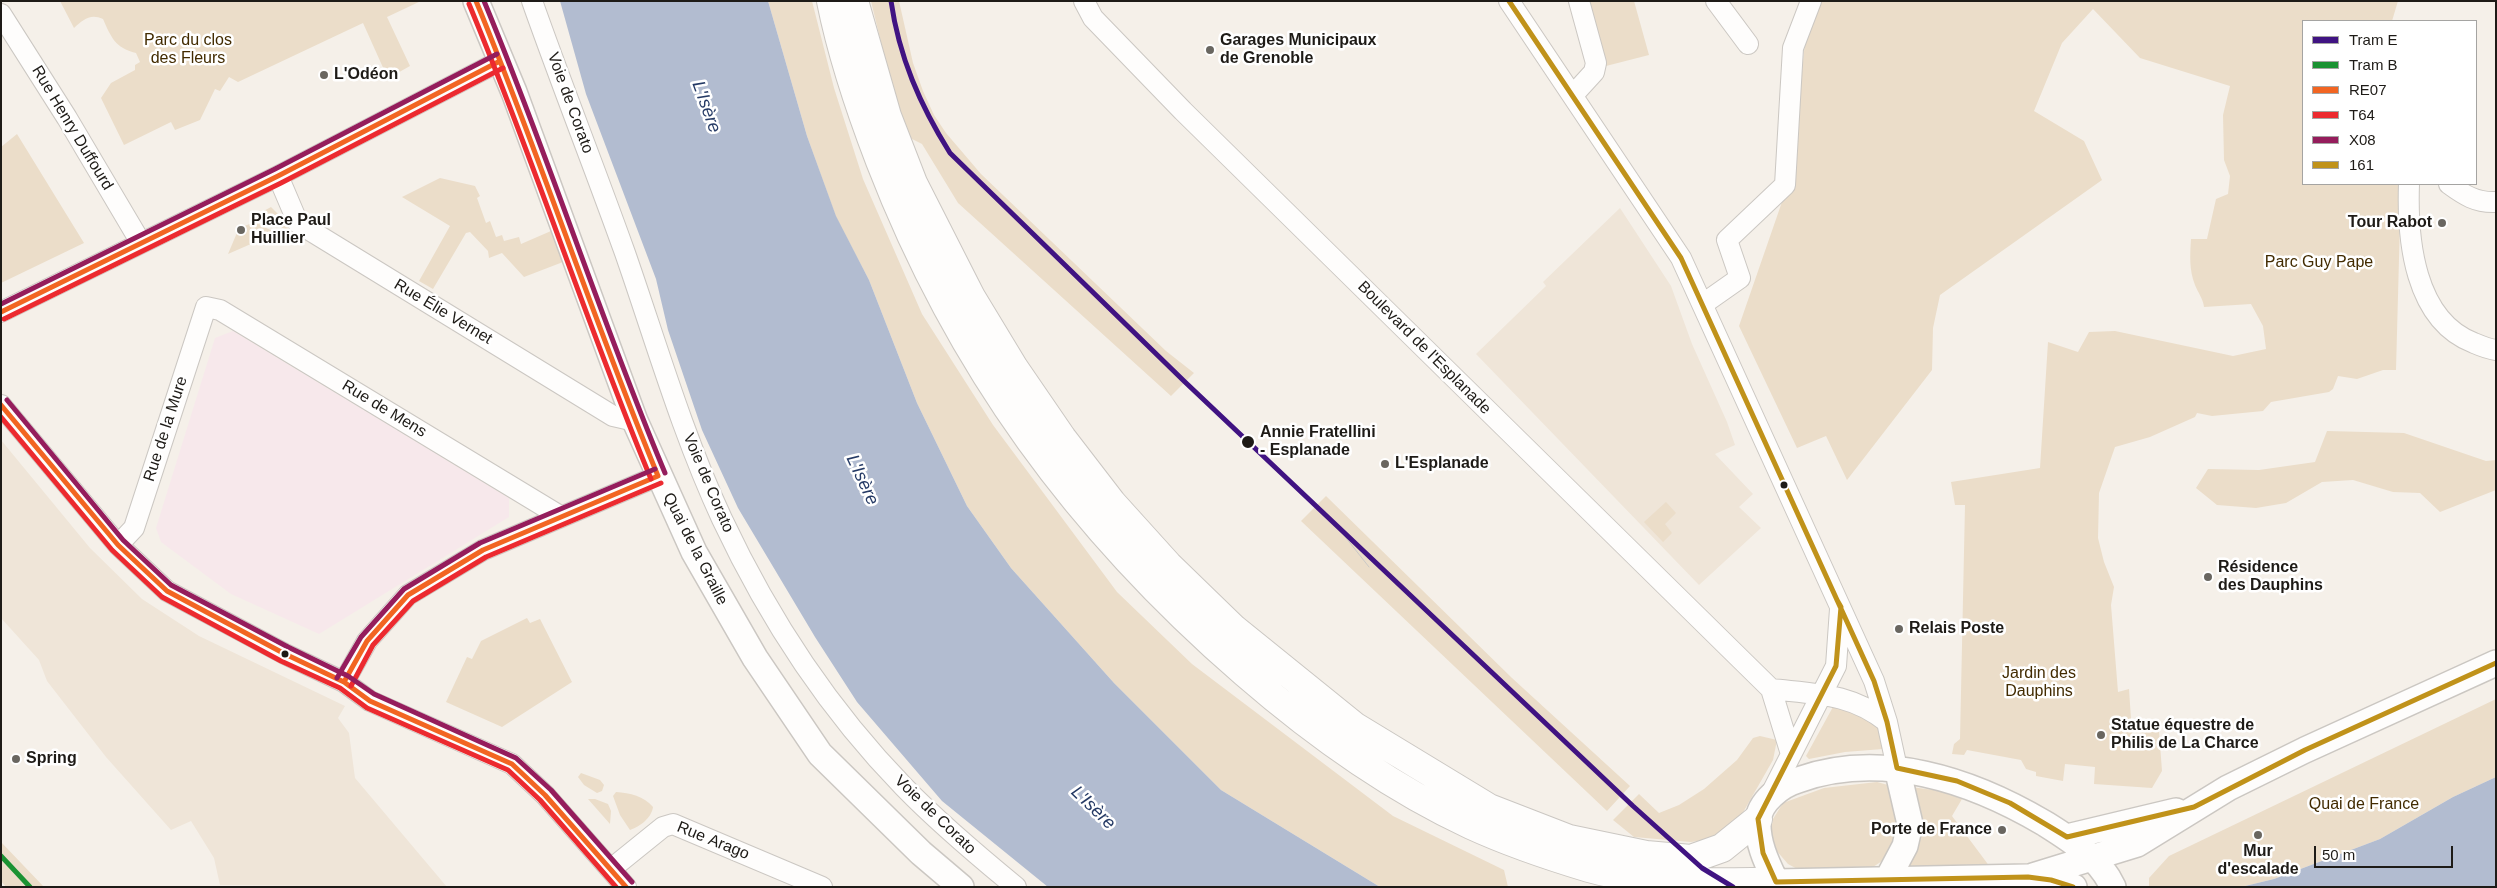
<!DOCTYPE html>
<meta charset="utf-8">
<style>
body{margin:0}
#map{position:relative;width:2497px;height:888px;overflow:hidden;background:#f5f0e9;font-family:Helvetica,sans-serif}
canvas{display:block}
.frame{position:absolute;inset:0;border:2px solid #1e1b17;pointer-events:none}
.legend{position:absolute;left:2302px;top:20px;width:175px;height:165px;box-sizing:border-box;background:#fff;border:1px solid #a5a4a2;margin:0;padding:6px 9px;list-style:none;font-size:15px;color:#1e1b17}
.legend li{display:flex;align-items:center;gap:10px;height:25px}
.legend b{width:25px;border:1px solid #a5a4a2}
.scale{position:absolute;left:2314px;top:846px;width:139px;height:22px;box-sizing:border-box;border:2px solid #1e1b17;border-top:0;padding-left:6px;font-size:15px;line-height:18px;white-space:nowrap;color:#1e1b17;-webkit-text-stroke:4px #fff;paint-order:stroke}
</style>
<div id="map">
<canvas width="2497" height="888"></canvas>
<div class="frame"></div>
<ul class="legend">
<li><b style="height:6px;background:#401382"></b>Tram E</li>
<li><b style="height:6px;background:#1b9232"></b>Tram B</li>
<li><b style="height:6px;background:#f26522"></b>RE07</li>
<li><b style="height:6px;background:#ec2a2f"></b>T64</li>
<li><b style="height:6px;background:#951d5c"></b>X08</li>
<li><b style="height:6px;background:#c0921a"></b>161</li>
</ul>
<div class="scale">50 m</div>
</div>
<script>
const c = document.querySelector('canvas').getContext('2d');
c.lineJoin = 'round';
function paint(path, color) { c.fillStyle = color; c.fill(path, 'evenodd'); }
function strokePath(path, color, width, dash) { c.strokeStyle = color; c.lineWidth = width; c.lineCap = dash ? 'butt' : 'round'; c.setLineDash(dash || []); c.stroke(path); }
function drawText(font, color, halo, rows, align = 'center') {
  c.font = font + ' Helvetica,sans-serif'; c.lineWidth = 5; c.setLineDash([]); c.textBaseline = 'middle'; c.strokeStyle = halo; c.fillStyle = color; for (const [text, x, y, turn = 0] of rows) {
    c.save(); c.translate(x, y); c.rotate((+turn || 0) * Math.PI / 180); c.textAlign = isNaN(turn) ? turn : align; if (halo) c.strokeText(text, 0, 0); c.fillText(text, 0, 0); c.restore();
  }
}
const built = new Path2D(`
 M 1620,208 L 1671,286 L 1692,344 L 1727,422 L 1735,445 L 1715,454 L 1753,494 L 1739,507 L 1761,528 L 1699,585 L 1476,354 L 1546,286 L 1543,282 Z
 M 1,440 L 90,548 L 142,599 L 199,636 L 345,706 L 338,718 L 349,733 L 355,778 L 447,887 L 220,885 L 214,858 L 191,821 L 171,830 L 106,757 L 47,681 L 39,660 L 1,618 Z`);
const industrial = new Path2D(`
 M 233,331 L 509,498 L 509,517 L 319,634 L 231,594 L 161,542 L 156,528 L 215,338 Z`);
const green = new Path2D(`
 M 60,1 L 421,1 L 387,17 L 410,66 L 394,75 L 385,72 L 363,23 L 238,82 L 229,77 L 220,91 L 215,89 L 200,120 L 175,130 L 171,122 L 124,145 L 101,98 L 111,83 L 135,70 L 135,65 L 140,62 L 136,53 C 115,48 111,37 103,19 C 90,13 83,20 74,28 Z
 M 768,1 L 812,1 L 834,88 L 863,179 L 922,314 L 993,425 L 1117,592 L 1192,664 L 1393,816 L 1504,870 L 1508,887 L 1380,887 L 1221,790 L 1114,683 L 1011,568 L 967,506 L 917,403 L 869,280 L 836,217 L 807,136 Z
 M 871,1 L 899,1 L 913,63 L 923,91 L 934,115 L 946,133 L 981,174 L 1166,351 L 1194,373 L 1171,396 L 958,203 L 922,144 L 910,138 L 891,84 Z
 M 1589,1 L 1634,1 L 1649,55 L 1606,66 Z
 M 1809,1 L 2398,1 L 2392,21 L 2303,21 L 2303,184 L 2401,184 L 2396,370 L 2383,370 L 2357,379 L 2338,376 L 2333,389 L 2329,392 L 2271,402 L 2263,411 L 2212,416 L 2197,413 L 2195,417 L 2150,437 L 2115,447 L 2099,493 L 2098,538 L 2104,562 L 2114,587 L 2111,605 L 2118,692 L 2129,689 L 2132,734 L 2159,731 L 2162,771 L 2152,788 L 2094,784 L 2095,767 L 2065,764 L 2063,781 L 2036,776 L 2036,772 L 2026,769 L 2021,760 L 1967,750 L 1964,755 L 1952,754 L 1954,744 L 1960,739 L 1965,505 L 1955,505 L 1951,482 L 2040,468 L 2048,342 L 2078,352 L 2089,332 L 2115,331 L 2233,356 L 2266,349 L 2263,326 L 2251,304 L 2204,307 C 2203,298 2198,293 2195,285 C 2189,270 2190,255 2191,239 L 2207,239 L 2216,199 L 2228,194 L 2230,176 L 2224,160 L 2223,115 L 2230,86 L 2140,58 L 2093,9 L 2062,43 L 2034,111 L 2084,141 L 2102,180 L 1940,295 L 1933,328 L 1932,370 L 1847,480 L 1826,436 L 1797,448 L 1739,326 L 1792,173 Z
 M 17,134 L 84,243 L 1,283 L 1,147 Z
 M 440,178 L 475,186 L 480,196 L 477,198 L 486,223 L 490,221 L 496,237 L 502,235 L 504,241 L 519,237 L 521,244 L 551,231 L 563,262 L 524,277 L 502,253 L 489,258 L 488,251 L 470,232 L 466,233 L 433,289 L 419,281 L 450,226 L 402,197 Z
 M 271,207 L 291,227 L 286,230 L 258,214 Z
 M 255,222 L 276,233 L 228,254 L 239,228 Z
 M 2327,431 L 2404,433 L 2486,461 L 2496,460 L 2496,490 L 2440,512 L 2420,493 L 2393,492 L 2353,480 L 2322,482 L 2286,503 L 2256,508 L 2217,505 L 2196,488 L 2208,469 L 2259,470 L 2315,462 Z
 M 1326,496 L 1512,678 L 1630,786 L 1607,811 L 1301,521 Z
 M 1666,502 L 1676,513 L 1665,524 L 1672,533 L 1663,542 L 1644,522 Z
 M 527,618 L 530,623 L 540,619 L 572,682 L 502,727 L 446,702 L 467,657 L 472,659 L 481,641 Z
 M 2496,699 L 2496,777 L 2453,797 L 2380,839 L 2274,879 L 2241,887 L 2149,887 L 2149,878 L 2169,856 Z
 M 1834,705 L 1856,709 L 1878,727 L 1883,749 L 1845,752 L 1809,759 L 1806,756 Z
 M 1760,736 L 1777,740 L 1773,760 L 1741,816 L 1727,830 L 1711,839 L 1691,842 L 1634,837 L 1613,820 L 1639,794 L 1659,813 L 1679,805 L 1704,789 L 1737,760 L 1753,738 Z
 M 581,773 L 600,780 L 604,785 L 602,791 L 597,793 L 584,785 L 578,777 Z
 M 1877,782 L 1888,785 L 1899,830 L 1885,859 L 1870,869 L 1801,871 L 1788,864 L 1775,849 L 1770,836 L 1773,819 L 1783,803 L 1824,788 Z
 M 1911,787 L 1941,791 L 1962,799 L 1952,816 L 1990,867 L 1906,868 Z
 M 616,792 C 630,793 644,796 653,807 C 652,817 640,827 630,830 L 620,815 L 613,796 Z
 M 588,799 L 595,799 L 608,804 L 611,811 L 610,824 Z
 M 1,842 L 44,887 L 6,887 L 1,881 Z`);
const water = new Path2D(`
 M 560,1 L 768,1 L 807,136 L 836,216 L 869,280 L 917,403 L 967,506 L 1011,568 L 1114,683 L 1221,790 L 1380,887 L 1048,887 L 942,801 L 857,702 L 815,637 L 738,508 L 702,430 L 668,330 L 656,279 L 586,94 Z
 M 2496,777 L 2496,887 L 2241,887 L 2274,879 L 2380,839 L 2453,797 Z`);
const minor = new Path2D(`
 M 532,1 C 562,86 595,169 625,253 C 656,342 682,433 722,519 C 768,617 829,710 904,787 C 939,823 977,855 1016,887
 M 1084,1 L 1093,18 L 1183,111 L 1771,689 L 1791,754
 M 1509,1 L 1681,258 L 1874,681 L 1887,722 L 1897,768
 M 1716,1 L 1748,44
 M 1,14 L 67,118 L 141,243
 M 1573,95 L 1594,72 L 1596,63 L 1579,1
 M 278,176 L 298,223 L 613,416 L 635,421
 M 2409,184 C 2407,239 2414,320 2474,343 C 2481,346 2488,349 2496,350
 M 2449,184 C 2464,195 2476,203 2496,202
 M 1703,304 L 1740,278 L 1727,240 L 1785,185 L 1793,48 L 1811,1
 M 1,312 L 278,176 L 500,61
 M 1,405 L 118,545 L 167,591 L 285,654 L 344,682 L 370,701 L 512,764 L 545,795 L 626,887
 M 118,545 L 134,528 L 206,307 L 220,310 L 560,516
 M 344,682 L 367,641 L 408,595 L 483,550 L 658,476
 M 1771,689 C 1815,694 1851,693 1887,722
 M 1772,792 L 1836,666 L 1840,609
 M 611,869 L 663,827 L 673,824 L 822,887`);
const major = new Path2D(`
 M 476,1 L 514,92 L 635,421 L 694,552 L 755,658 L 820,754 L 921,853 L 961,887
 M 2067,837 L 2176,811
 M 2033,876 L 2137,844 L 2228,788 L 2305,750 L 2496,663
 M 1887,880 L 1905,846 L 1910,824 L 1897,768
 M 2074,887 L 2051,880 L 2028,877 L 1776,882 C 1767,863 1757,843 1758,821 C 1759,802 1781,785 1798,780 C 1882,750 1971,780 2044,823 C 2071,840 2099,857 2113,887`);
const highway = new Path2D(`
 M 831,1 C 842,56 860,109 880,161 C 959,366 1079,529 1245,673 C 1313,732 1389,787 1471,825 C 1508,842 1549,856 1589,868 C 1649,885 1714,882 1776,882
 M 854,1 L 887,116 L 913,183 L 971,297 L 1014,368 L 1062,438 L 1112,503 L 1168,565 L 1234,629 L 1354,726 L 1489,808 L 1569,839 L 1646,855 L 1691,859 L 1722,848 L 1758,819`);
const tram = new Path2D(`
 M 1328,515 L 1369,567`);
const bus1 = new Path2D(`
 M 476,1 C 541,158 593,320 658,476
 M 1,312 L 278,176 L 500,61
 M 1,405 L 118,545 L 167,591 L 285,654 L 344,682 L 370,701 L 512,764 L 545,795 L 626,887
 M 344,682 L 367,641 L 408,595 L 483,550 L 658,476`);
const bus2 = new Path2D(`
 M 469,4 C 534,160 586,322 651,479
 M 4,319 L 281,183 L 503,68
 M 1,417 L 112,550 L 162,597 L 281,661 L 340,688 L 367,708 L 508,770 L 540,800 L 616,887
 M 351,686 L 373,645 L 413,601 L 486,557 L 661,483`);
const bus3 = new Path2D(`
 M 484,1 C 549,157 600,318 665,473
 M 1,304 L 275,169 L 497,54
 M 7,400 L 123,540 L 171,585 L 288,647 L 348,676 L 374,694 L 516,758 L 551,790 L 632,882
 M 337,678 L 361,637 L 404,589 L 480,543 L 655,469`);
const bus4 = new Path2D(`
 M 1509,1 L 1681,258 L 1874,681 L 1887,722 L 1897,768 L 1957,781 L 2010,803 L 2067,837 L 2194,807 L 2305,750 L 2496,663
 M 1837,600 L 1841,607 L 1836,666 L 1758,819 L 1763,853 L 1776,882 L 2028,877 L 2051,880 L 2073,887`);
const tram1 = new Path2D(`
 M 891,1 C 899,57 920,105 950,153 L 1185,382 L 1633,806 L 1702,868 L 1733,887`);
const tram2 = new Path2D(`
 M 1,856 L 30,887`);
const markers = [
 [1210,50,5,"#696660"],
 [324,75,5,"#696660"],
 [2442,223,5,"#696660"],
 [241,230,5,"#696660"],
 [1248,442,7,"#1e1b17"],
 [1385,464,5,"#696660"],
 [1784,485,4.5,"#1e1b17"],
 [2208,577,5,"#696660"],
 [1899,629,5,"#696660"],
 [285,654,4.5,"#1e1b17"],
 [2101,735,5,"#696660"],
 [16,759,5,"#696660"],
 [2002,830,5,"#696660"],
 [2258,835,5,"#696660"]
];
const parkNames = [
 ["Parc du clos",188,41],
 ["des Fleurs",188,59],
 ["Parc Guy Pape",2319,263],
 ["Jardin des",2039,674],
 ["Dauphins",2039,692],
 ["Quai de France",2364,805]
];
const poiNames = [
 ["Garages Municipaux",1220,41],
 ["de Grenoble",1220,59],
 ["L'Odéon",334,75],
 ["Place Paul",251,221],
 ["Huillier",251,239],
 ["Tour Rabot",2432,223,"right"],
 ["L'Esplanade",1395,464],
 ["Résidence",2218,568],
 ["des Dauphins",2218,586],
 ["Relais Poste",1909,629],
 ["Statue équestre de",2111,726],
 ["Philis de La Charce",2111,744],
 ["Spring",26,759],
 ["Porte de France",1992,830,"right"],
 ["Mur",2258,852,"center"],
 ["d'escalade",2258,870,"center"]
];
const streetNames = [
 ["Voie de Corato",570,103,70],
 ["Rue Henry Duffourd",72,128,59],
 ["Rue Élie Vernet",443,312,31],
 ["Boulevard de l'Esplanade",1424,348,45],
 ["Rue de Mens",384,409,31],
 ["Rue de la Mure",166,429,-72],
 ["Voie de Corato",708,483,67],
 ["Quai de la Graille",695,549,63],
 ["Voie de Corato",935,815,44],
 ["Rue Arago",713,841,22]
];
const stopNames = [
 ["Annie Fratellini",1260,433],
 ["- Esplanade",1260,451]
];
const waterNames = [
 ["L'Isère",706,107,70],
 ["L'Isère",862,480,65],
 ["L'Isère",1093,808,44]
];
paint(built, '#efe5d8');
paint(industrial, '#f7e8eb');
paint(green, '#ebddc9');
paint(water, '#b2bcd0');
strokePath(minor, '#cbc7c2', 22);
strokePath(major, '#cbc7c2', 28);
strokePath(highway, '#cbc7c2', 30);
strokePath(minor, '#fefdfc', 20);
strokePath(major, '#fefdfc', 25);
strokePath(highway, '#fefdfc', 28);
strokePath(tram, '#cac9c7', 1);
strokePath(bus1, '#f26522', 5);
strokePath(bus2, '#ec2a2f', 5);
strokePath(bus3, '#951d5c', 5);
strokePath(bus4, '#c0921a', 5);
strokePath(tram1, '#401382', 5);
strokePath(tram2, '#1b9232', 5);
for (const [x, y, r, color] of markers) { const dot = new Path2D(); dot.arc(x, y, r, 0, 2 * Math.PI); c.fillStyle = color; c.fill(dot); strokePath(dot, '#fff', 2); }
drawText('16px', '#422b01', '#fff', parkNames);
drawText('bold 16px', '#1e1b17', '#fff', poiNames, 'left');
drawText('16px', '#1e1b17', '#fff', streetNames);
drawText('bold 16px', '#1e1b17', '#fff', stopNames, 'left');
drawText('italic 18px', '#253a65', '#fff', waterNames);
</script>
